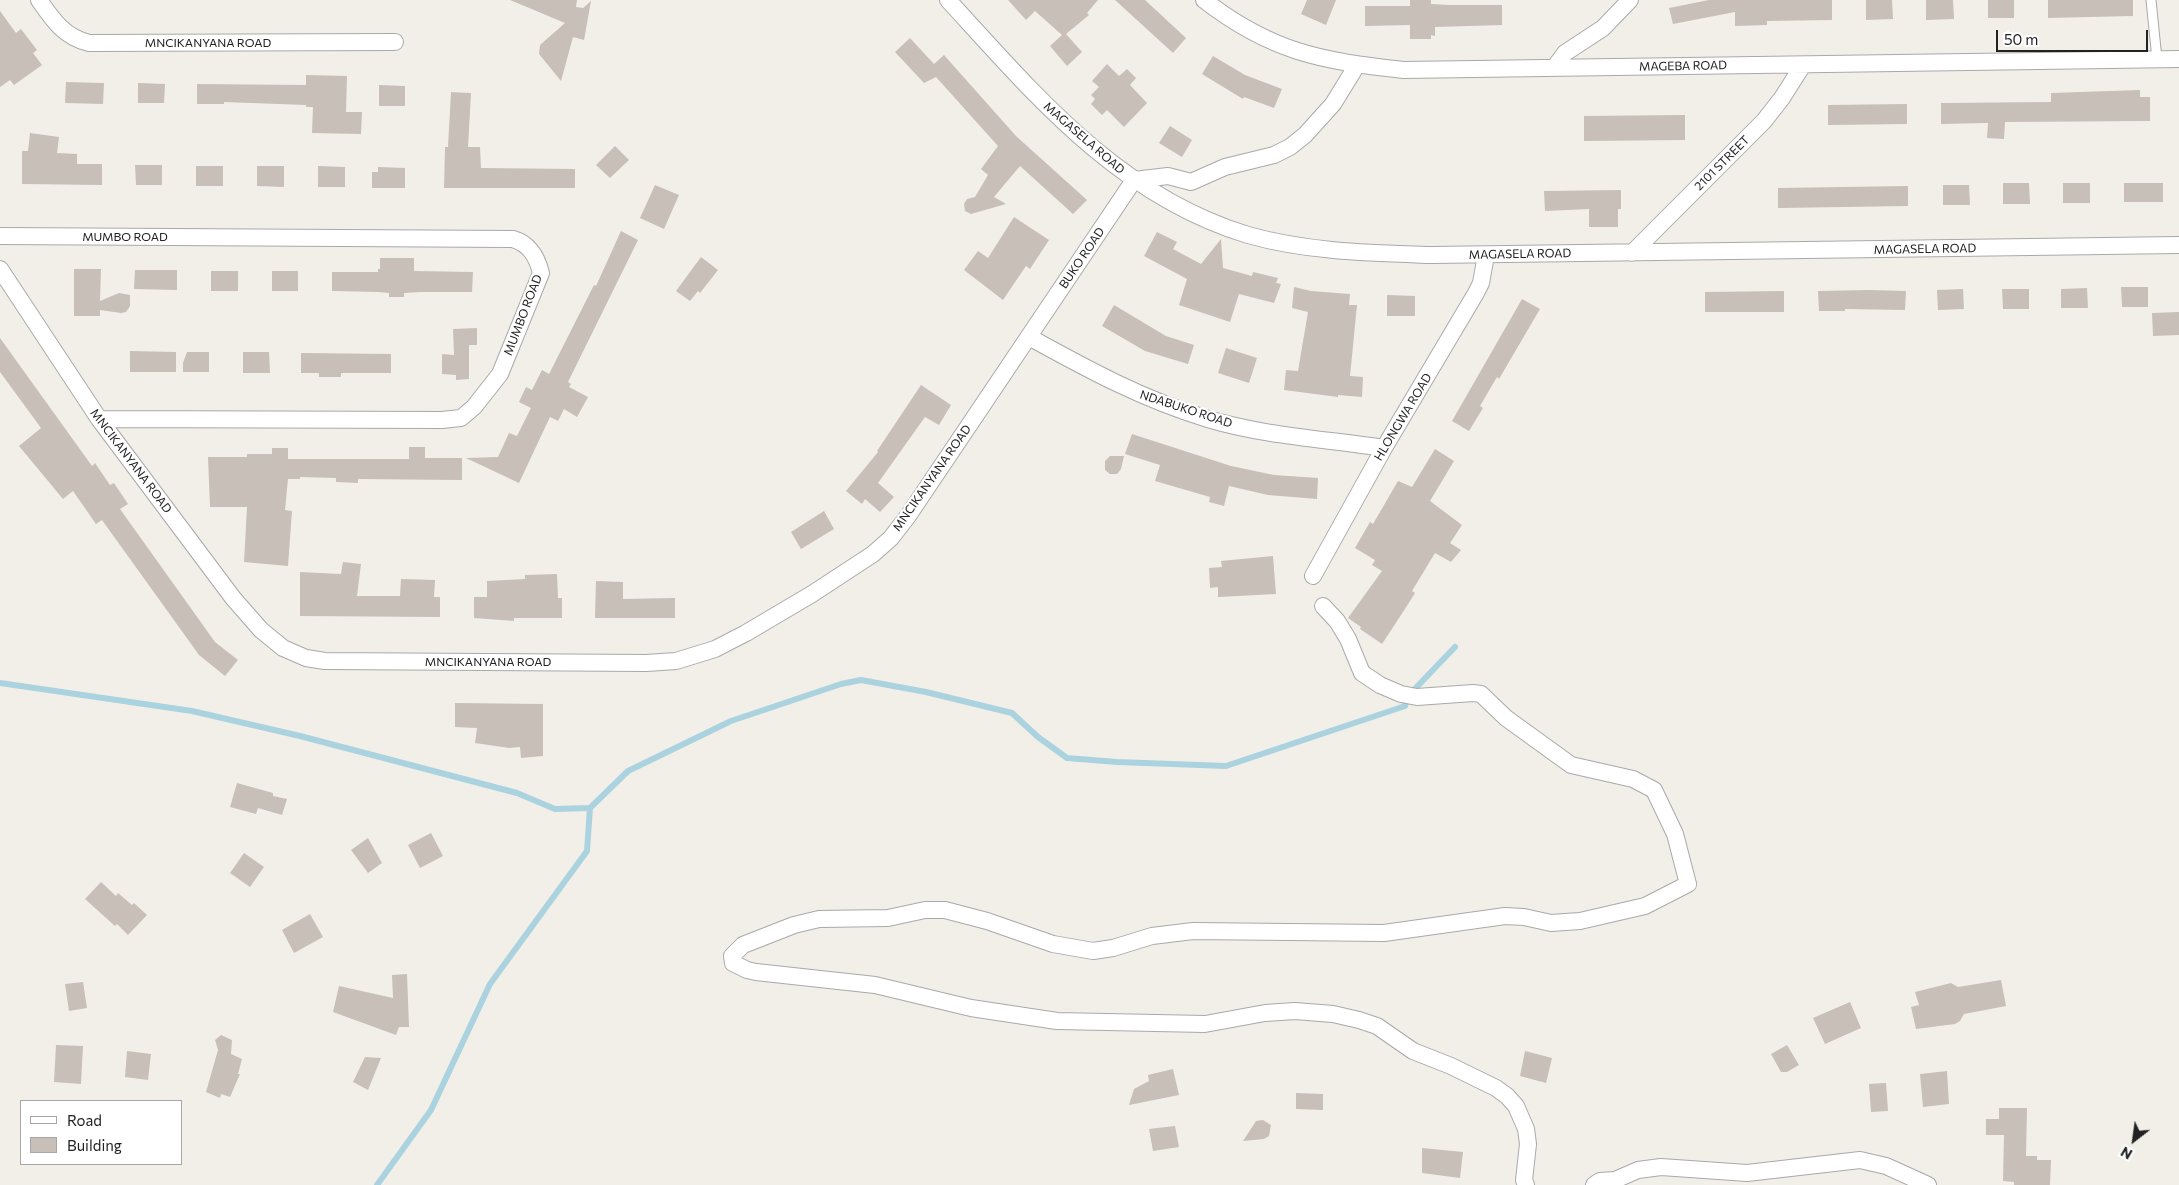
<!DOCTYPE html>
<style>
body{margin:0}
#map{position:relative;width:2179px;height:1185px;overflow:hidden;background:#f2efe9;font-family:Commissioner,sans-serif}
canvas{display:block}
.legend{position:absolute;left:20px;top:1100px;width:162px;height:65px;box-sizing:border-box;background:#fff;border:1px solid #a7a7a7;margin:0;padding:6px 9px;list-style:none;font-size:15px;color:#222}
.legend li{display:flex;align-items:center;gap:10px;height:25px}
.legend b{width:25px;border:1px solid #a7a7a7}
.north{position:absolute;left:2109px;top:1115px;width:50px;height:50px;-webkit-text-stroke:4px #fff;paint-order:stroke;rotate:210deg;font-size:14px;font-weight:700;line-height:20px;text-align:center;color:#222}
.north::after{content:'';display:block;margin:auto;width:18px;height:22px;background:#222;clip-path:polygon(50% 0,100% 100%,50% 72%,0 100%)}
.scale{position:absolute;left:1996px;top:30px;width:152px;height:22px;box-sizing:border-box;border:2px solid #222;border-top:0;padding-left:6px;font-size:15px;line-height:18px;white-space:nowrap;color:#222;-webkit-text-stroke:4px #fff;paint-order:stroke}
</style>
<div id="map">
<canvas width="2179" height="1185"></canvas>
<ul class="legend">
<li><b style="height:6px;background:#fff"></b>Road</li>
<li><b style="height:14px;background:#c7bfb8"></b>Building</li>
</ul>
<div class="north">N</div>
<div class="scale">50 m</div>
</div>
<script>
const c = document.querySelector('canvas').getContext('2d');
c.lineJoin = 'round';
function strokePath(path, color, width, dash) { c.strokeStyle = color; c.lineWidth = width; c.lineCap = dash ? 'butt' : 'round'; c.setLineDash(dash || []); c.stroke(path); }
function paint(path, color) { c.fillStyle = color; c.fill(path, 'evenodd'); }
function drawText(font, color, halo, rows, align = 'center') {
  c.font = font + ' Commissioner,sans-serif'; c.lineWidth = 4.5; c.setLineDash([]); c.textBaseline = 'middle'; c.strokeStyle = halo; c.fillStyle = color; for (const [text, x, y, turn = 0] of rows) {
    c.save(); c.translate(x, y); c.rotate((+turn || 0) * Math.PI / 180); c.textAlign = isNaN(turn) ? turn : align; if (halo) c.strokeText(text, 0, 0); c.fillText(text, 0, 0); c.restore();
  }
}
const stream = new Path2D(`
 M 0,683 L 192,711 L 300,736 L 517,793 L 555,809 L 590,808 L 628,771 L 731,721 L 841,684 L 861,680 L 926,692 L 1012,713 L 1038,737 L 1067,758 L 1117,762 L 1226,766 L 1405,706 L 1409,695 L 1455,647
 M 377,1185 L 431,1110 L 490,984 L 587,851 L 590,808`);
const building = new Path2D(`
 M 510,0 L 577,0 L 576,7 L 583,8 L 591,1 L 584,40 L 573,37 L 561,81 L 539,54 L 540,45 L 565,23 Z
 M 1008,0 L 1098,0 L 1087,13 L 1089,15 L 1066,34 L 1082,52 L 1067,66 L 1050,46 L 1062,35 L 1035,11 L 1026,20 Z
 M 1115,0 L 1145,0 L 1186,38 L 1173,53 Z
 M 1307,0 L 1336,0 L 1326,25 L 1301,14 Z
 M 1410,0 L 1431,0 L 1431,4 L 1450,5 L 1502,5 L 1502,25 L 1435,27 L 1435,36 L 1431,35 L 1431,39 L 1410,39 L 1410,25 L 1365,26 L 1365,6 L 1410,6 Z
 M 1709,0 L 1832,0 L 1832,20 L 1767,21 L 1767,25 L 1735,26 L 1735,12 L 1673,24 L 1669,8 Z
 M 1866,0 L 1892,0 L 1893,19 L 1866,20 Z
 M 1926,0 L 1953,0 L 1954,19 L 1926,20 Z
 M 1988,0 L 2014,0 L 2014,18 L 1988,18 Z
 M 2048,0 L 2133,0 L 2133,16 L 2048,18 Z
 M 0,11 L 16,33 L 21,29 L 37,50 L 33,53 L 42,65 L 14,85 L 10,80 L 0,87 Z
 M 910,38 L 934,64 L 944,55 L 1016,136 L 1087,200 L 1073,214 L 1020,166 L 994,197 L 1006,204 L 971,214 L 965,211 L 964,204 L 967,199 L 975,197 L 988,175 L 981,169 L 998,146 L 936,77 L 924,83 L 895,52 Z
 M 1213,56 L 1245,75 L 1282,89 L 1274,108 L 1244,97 L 1243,99 L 1202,74 Z
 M 1107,64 L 1119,76 L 1127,69 L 1136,78 L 1130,85 L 1147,103 L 1124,127 L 1107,110 L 1102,115 L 1091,104 L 1095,99 L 1091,95 L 1099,87 L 1092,81 Z
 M 306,75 L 347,76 L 346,112 L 362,112 L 361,134 L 312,133 L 313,107 L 306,107 L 306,105 L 224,102 L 224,104 L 197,104 L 197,84 L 306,85 Z
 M 66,82 L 104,83 L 103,104 L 65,103 Z
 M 138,83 L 165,84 L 164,103 L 138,103 Z
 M 379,85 L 405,86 L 405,106 L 379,106 Z
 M 2140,90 L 2140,97 L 2150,97 L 2150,121 L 2005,122 L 2004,139 L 1987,138 L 1988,123 L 1941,124 L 1941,103 L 2051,102 L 2051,93 Z
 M 451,92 L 471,93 L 468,147 L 480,147 L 481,168 L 575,169 L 575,188 L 444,188 L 445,147 L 448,147 Z
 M 1907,104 L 1907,124 L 1828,125 L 1828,105 Z
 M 1685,115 L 1685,140 L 1584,141 L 1584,116 Z
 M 1170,126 L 1192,140 L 1182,157 L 1159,143 Z
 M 30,133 L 59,137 L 57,153 L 77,154 L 77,164 L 102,164 L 102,185 L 22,184 L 22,151 L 28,151 Z
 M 615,146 L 629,160 L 610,178 L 596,165 Z
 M 135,165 L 162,165 L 162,185 L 136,185 Z
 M 196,166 L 223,166 L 223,186 L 196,186 Z
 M 257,166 L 284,166 L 284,187 L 257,186 Z
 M 318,166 L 345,167 L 345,187 L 318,187 Z
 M 378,167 L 405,168 L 405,188 L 372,188 L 372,172 L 378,172 Z
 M 2003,183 L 2029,183 L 2030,204 L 2003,204 Z
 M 2063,183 L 2090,183 L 2090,203 L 2063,203 Z
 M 2124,183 L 2163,183 L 2163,202 L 2124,202 Z
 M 655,185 L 679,195 L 664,229 L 640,218 Z
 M 1943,185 L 1969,185 L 1970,205 L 1943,205 Z
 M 1908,186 L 1908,206 L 1778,208 L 1778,188 Z
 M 1621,190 L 1621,209 L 1618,209 L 1618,227 L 1589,227 L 1589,209 L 1545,211 L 1544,191 Z
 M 1014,217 L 1049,240 L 1030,269 L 1026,266 L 1003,300 L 964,270 L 978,251 L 988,258 Z
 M 621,231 L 638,240 L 568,382 L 571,384 L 569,387 L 588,397 L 577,417 L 564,409 L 558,421 L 550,417 L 519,483 L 466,458 L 498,457 L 509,433 L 517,436 L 531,408 L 519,402 L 526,387 L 532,390 L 542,370 L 549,374 L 594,285 L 596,286 Z
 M 1157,232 L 1177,242 L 1173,249 L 1201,264 L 1221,239 L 1223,268 L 1252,276 L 1253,272 L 1278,278 L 1276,283 L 1281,284 L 1274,303 L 1239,294 L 1230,322 L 1179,305 L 1187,279 L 1144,256 Z
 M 701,257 L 718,270 L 700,293 L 698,291 L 690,301 L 676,291 Z
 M 380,258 L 414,258 L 414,271 L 473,272 L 472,292 L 420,292 L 404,293 L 404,297 L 389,297 L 389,293 L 378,292 L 332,291 L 332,272 L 378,272 L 378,269 L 380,269 Z
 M 74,269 L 101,269 L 100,301 L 119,293 L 130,295 L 130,306 L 126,312 L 121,313 L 100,310 L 100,316 L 74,316 Z
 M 135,270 L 177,270 L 177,290 L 134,289 Z
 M 211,271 L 238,271 L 238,291 L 211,291 Z
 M 272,271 L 298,271 L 298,291 L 272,291 Z
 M 1294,287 L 1311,291 L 1350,294 L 1349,305 L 1357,305 L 1350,376 L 1363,377 L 1362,397 L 1338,395 L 1338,397 L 1284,390 L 1286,370 L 1298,371 L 1308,312 L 1292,308 Z
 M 2121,287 L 2148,287 L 2148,307 L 2122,307 Z
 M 2087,288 L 2088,308 L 2061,308 L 2061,289 Z
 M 1963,289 L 1964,309 L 1938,310 L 1937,290 Z
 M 2002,289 L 2029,289 L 2029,309 L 2003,309 Z
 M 1870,290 L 1906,291 L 1905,310 L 1845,309 L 1845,311 L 1819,311 L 1818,291 Z
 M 1784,291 L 1784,312 L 1705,312 L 1705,292 Z
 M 1387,295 L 1415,296 L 1415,316 L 1387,316 Z
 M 1522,299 L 1540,309 L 1499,379 L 1497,377 L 1480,406 L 1483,408 L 1469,431 L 1452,421 Z
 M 1114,305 L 1166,336 L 1194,345 L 1188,364 L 1145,351 L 1102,326 Z
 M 2179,312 L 2179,335 L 2153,336 L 2152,313 Z
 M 477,328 L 477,345 L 469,345 L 469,379 L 456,380 L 456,375 L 442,374 L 442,354 L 454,355 L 453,329 Z
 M 0,338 L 92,466 L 95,463 L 110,485 L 114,483 L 128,504 L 120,509 L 215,642 L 238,660 L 225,676 L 199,655 L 102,520 L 96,524 L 73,491 L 63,499 L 19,446 L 41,428 L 0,372 Z
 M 1226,348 L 1257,358 L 1249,383 L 1218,373 Z
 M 130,351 L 176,352 L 176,372 L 130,372 Z
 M 187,352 L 209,352 L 209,372 L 183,372 L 183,363 Z
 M 243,352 L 269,352 L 270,373 L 243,373 Z
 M 301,353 L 391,354 L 391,373 L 341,373 L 341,377 L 319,377 L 319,373 L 301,373 Z
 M 921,385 L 951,405 L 939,425 L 925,417 L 878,483 L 894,497 L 880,512 L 865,499 L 862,504 L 846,491 L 878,452 L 877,451 Z
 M 1132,434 L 1231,466 L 1274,475 L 1318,478 L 1317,499 L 1268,495 L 1229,486 L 1224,506 L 1209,502 L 1210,497 L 1155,481 L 1160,465 L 1125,454 Z
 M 409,447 L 425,447 L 425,458 L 462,458 L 462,480 L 358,479 L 358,483 L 336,482 L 336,478 L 300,477 L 300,479 L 288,479 L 285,510 L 292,511 L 288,566 L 244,562 L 247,507 L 210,507 L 208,457 L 247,457 L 247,454 L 272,454 L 272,448 L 288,448 L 288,459 L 409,459 Z
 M 1435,449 L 1454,461 L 1430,501 L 1462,525 L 1450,543 L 1461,550 L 1451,562 L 1435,553 L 1412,591 L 1415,593 L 1403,612 L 1382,644 L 1360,629 L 1361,627 L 1348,618 L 1382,571 L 1372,565 L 1375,560 L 1355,548 L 1370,522 L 1373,524 L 1398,481 L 1412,487 Z
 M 1110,456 L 1124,456 L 1121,469 L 1117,474 L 1110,474 L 1105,470 L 1105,461 Z
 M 824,511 L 834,529 L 801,549 L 791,532 Z
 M 1273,556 L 1276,594 L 1218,597 L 1218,587 L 1210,588 L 1209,568 L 1222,567 L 1221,561 Z
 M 343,562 L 361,564 L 357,596 L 400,596 L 401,579 L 435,580 L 434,597 L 440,597 L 440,617 L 300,616 L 300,572 L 341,574 Z
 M 557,574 L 558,598 L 562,598 L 562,618 L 514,618 L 514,621 L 474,618 L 474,597 L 487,597 L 487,581 L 525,579 L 525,575 Z
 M 596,581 L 623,582 L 623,599 L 675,598 L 675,618 L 595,618 Z
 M 455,703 L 543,704 L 543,756 L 521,758 L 520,747 L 509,748 L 475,743 L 477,728 L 455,727 Z
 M 237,783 L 273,793 L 273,796 L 287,799 L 282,815 L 258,808 L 256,814 L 230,807 Z
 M 431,833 L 443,856 L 420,868 L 408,845 Z
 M 368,838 L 382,863 L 368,873 L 351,850 Z
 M 244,853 L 264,867 L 250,887 L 230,873 Z
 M 101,882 L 116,896 L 118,893 L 132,905 L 134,903 L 147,915 L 128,935 L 117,924 L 115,926 L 85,899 Z
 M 310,914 L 323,937 L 294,953 L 282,930 Z
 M 407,974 L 409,1027 L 399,1027 L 396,1035 L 333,1012 L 339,986 L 393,998 L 392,975 Z
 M 2001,980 L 2006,1006 L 1964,1014 L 1960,1021 L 1955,1024 L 1916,1029 L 1911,1007 L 1919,1005 L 1915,992 L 1951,983 L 1958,987 Z
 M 83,982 L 87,1008 L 69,1011 L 65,984 Z
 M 1850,1002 L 1861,1028 L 1825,1044 L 1813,1018 Z
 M 221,1035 L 232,1040 L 231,1054 L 242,1059 L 238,1074 L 240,1074 L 230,1097 L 221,1094 L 220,1098 L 206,1092 L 218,1050 L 215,1040 Z
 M 56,1045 L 83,1046 L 81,1084 L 54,1082 Z
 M 1787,1045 L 1799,1065 L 1787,1072 L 1781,1072 L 1771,1054 Z
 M 127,1051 L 151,1054 L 148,1080 L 125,1077 Z
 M 1525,1051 L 1552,1058 L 1546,1083 L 1520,1076 Z
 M 365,1057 L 381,1058 L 368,1090 L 353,1082 Z
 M 1173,1069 L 1179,1095 L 1129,1105 L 1134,1089 L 1149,1081 L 1148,1075 Z
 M 1947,1071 L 1949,1104 L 1923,1107 L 1920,1074 Z
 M 1886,1083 L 1888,1111 L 1871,1112 L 1869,1084 Z
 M 1296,1093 L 1323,1094 L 1323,1110 L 1296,1109 Z
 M 1999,1108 L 2027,1108 L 2026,1156 L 2037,1156 L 2037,1160 L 2051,1160 L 2050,1185 L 2014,1185 L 2014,1182 L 2003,1181 L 2004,1135 L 1986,1135 L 1986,1119 L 1999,1119 Z
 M 1263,1120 L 1271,1125 L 1269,1136 L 1264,1139 L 1243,1141 L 1256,1121 Z
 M 1175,1126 L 1179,1147 L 1153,1151 L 1149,1129 Z
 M 1422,1148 L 1463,1152 L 1460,1178 L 1422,1173 Z`);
const lane = new Path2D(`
 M 2151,0 L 2157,59`);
const street = new Path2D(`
 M 39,0 C 53,20 64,37 89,43 L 395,42
 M 948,0 C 1036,96 1119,196 1248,235 C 1308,252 1371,253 1432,255 L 2179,245
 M 1204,0 C 1271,52 1321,61 1404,70 L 2179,59
 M 1554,68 L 1565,53 L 1603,28 L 1630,0
 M 0,236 L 513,239 C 530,244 537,257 541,273 L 500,374 L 474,407 L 461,418 L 442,420 L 99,419
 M 1632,253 L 1764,121 L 1782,98 L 1803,65
 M 0,269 L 99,419 L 233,598 L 261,630 L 283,648 L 306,658 L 325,661 L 646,663 L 676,661 L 715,649 L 746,633 L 812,594 L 873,554 L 891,538 L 908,516 L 1134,180 L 1168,176 L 1191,182 L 1225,167 L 1274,155 L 1290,147 L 1305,135 L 1333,104 L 1357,65
 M 1029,337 C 1087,369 1144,400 1208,419 C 1265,436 1325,439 1384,448
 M 1313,576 L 1384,448 L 1476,293 L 1481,283 L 1486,255
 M 1323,606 L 1337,621 L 1348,639 L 1362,673 L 1380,685 L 1401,694 L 1417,697 L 1473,693 L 1481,694 L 1506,718 L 1571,765 L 1633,779 L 1654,790 L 1675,834 L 1688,884 L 1645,906 L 1580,921 L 1551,923 L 1524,917 L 1505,916 L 1384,933 L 1193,931 L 1152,936 L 1113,948 L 1093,951 L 1053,944 L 987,921 L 945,910 L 925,910 L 888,918 L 819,919 L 794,925 L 743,945 L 732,956 L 733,963 L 747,970 L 756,972 L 875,985 L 971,1008 L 1057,1021 L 1205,1024 L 1265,1013 L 1295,1011 L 1333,1014 L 1359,1020 L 1377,1026 L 1413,1051 L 1451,1066 L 1496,1088 L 1507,1096 L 1516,1106 L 1526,1129 L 1528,1144 L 1524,1180 L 1526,1185
 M 1594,1185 L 1600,1181 L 1615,1180 L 1638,1170 L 1661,1167 L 1747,1173 L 1860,1160 L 1886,1166 L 1928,1185`);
const streetNames = [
 ["MNCIKANYANA ROAD",208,43],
 ["MAGEBA ROAD",1683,66,-1],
 ["MAGASELA ROAD",1084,138,41],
 ["2101 STREET",1722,163,-45],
 ["MUMBO ROAD",125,237],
 ["MAGASELA ROAD",1925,249,-1],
 ["MAGASELA ROAD",1520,254,-1],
 ["BUKO ROAD",1082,258,-56],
 ["MUMBO ROAD",523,315,-69],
 ["NDABUKO ROAD",1186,409,18],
 ["HLONGWA ROAD",1403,417,-59],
 ["MNCIKANYANA ROAD",131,461,53],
 ["MNCIKANYANA ROAD",932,478,-55],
 ["MNCIKANYANA ROAD",488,662]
];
strokePath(stream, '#aad3df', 6);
paint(building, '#c7bfb8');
strokePath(lane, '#a9a9a9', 11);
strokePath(street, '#a9a9a9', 18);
strokePath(lane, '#fff', 9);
strokePath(street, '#fff', 16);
drawText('12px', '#222', '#fff', streetNames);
</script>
